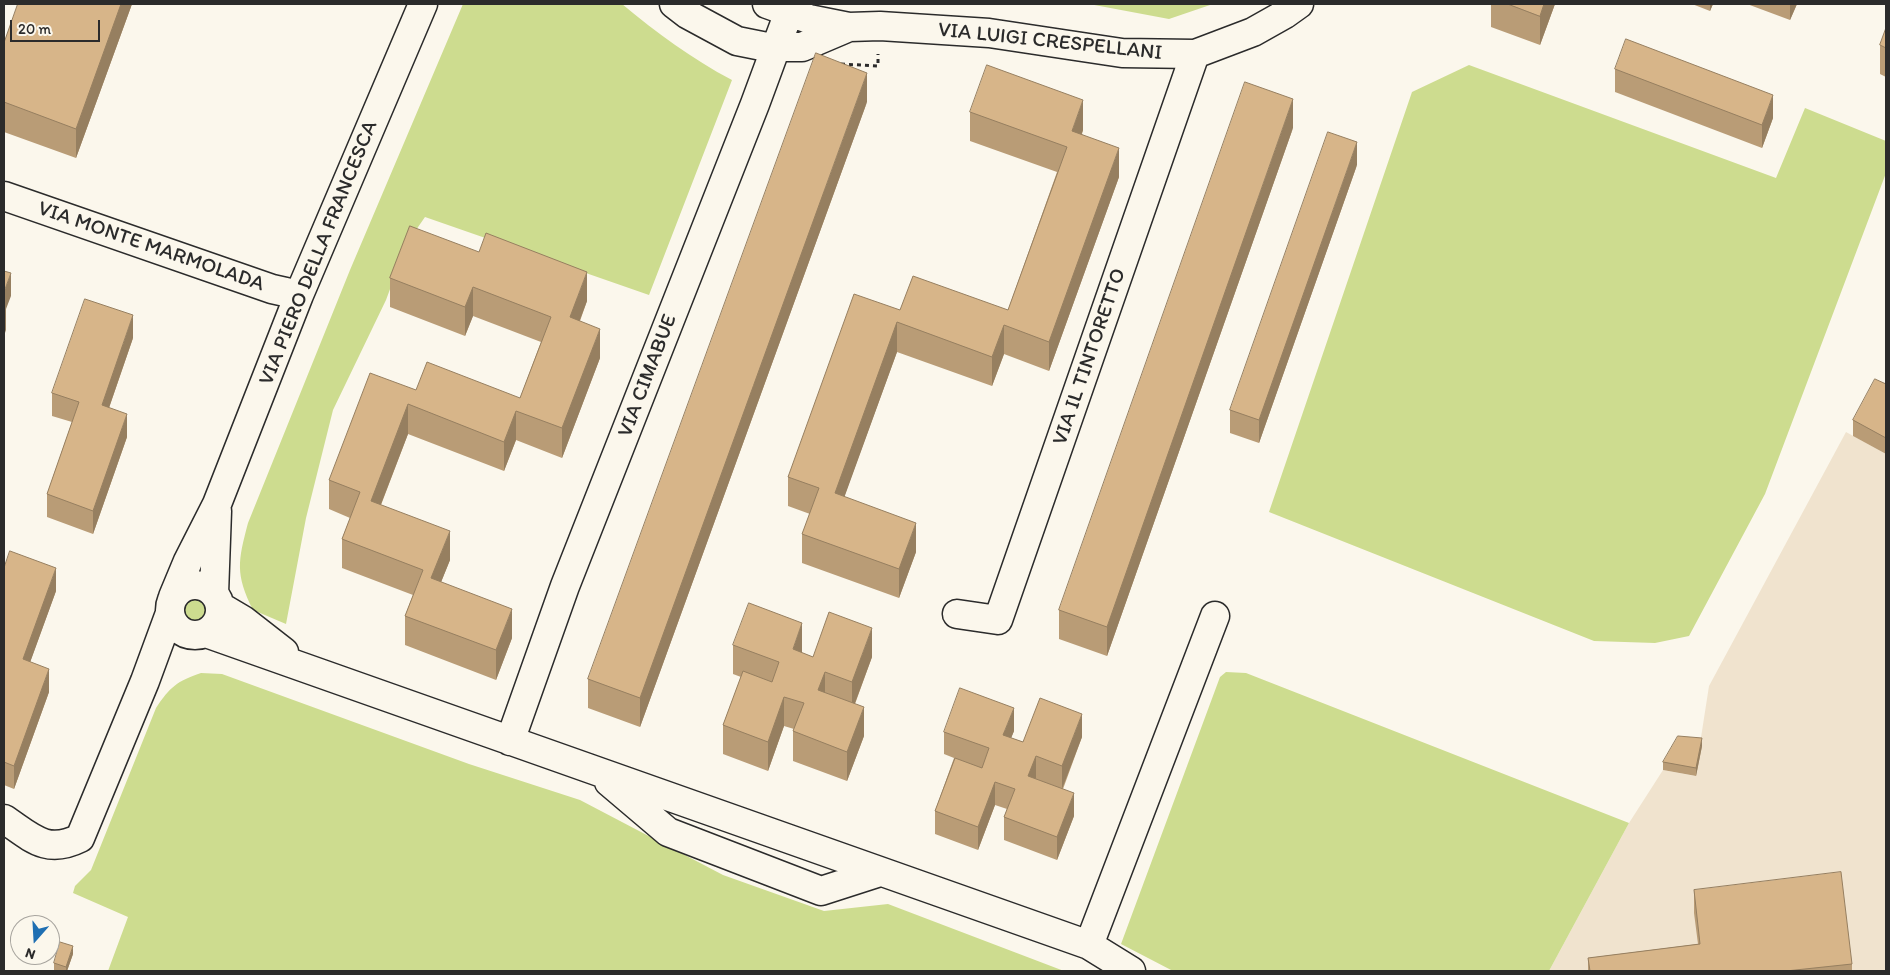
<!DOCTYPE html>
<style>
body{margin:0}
#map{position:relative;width:1890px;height:975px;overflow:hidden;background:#fbf7ec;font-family:Itim,sans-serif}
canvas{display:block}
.frame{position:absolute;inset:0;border:5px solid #2b2b2b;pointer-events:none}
.north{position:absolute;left:10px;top:915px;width:50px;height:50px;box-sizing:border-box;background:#fbf7ec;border:1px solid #a8a59f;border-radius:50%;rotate:199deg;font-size:14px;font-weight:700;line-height:20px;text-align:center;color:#2b2b2b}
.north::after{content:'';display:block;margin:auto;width:18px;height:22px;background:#1f6fb2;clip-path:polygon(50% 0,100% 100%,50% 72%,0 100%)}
.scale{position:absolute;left:10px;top:20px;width:90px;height:22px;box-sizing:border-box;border:2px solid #2b2b2b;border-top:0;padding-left:6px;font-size:15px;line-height:18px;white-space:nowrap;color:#2b2b2b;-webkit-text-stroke:4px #fbf7ec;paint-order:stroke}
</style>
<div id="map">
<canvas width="1890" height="975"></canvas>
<div class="frame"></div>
<div class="north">N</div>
<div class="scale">20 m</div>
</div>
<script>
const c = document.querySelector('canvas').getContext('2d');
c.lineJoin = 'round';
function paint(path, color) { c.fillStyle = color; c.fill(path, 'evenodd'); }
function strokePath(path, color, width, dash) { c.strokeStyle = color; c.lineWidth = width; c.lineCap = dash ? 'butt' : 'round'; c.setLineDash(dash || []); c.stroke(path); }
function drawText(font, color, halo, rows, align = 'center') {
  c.font = font + ' Itim,sans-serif'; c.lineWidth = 4; c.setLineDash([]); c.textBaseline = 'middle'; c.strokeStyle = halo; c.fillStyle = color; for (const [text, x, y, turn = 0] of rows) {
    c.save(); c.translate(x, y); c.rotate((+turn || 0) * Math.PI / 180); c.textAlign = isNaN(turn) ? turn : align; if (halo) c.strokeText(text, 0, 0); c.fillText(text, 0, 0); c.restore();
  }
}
const built = new Path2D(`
 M 1846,432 L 1886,454 L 1886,971 L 1549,971 L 1629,823 L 1663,770 L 1695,776 L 1709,686 Z`);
const green = new Path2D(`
 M 463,4 L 622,4 C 657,33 692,59 732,80 L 649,295 L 425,217 L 407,243 L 386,300 L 333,410 L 306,518 L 286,624 L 253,610 C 235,574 238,561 248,523 L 350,270 Z
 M 1089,4 L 1213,4 L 1169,19 Z
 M 1469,65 L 1776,178 L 1805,108 L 1886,141 L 1886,173 L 1765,494 L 1689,636 L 1655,643 L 1594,641 L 1269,512 L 1412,92 Z
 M 196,590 L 201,591 L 213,617 C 206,632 186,632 178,618 L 187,592 Z
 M 1226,672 L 1246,673 L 1629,823 L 1549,971 L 1173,971 L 1121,944 L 1220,677 Z
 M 201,673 L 222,674 L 469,764 L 580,800 L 723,875 L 824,911 L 888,904 L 1064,971 L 108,971 L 128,917 L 73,893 L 75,886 L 91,870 L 156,708 C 170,687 177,681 201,673 Z`);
const path = new Path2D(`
 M 841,64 L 878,66 L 878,54`);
const minor = new Path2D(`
 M 674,4 L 687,14 L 737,41 L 767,47 L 802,47 L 849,27
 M 767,4 L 809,19 L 849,27 L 880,26 L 989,33 L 1122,53 L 1195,54 L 1253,32 L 1285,14 L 1299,4
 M 4,196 L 272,289 L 299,295
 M170 610a25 25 0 1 1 50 0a25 25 0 1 1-50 0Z
 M 214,594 L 217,511
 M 173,597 L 188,561 L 217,504 L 299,295 L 423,4
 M 221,607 L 243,620 L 284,652
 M 957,614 L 998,620 L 1195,54
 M 206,633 L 1089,945 L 1131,971
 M 510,741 L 565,586 L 755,104 L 789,12
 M 609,782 L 668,832 L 821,891 L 880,872
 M 4,819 C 31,837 46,855 80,838 L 145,681 L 170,613
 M 1089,945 L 1215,616`);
const wall = new Path2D(`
 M 18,4 L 132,4 L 76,158 L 4,132 L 4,43 Z
 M 1491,4 L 1555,4 L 1540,45 L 1491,27 Z
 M 1692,4 L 1713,4 L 1710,11 Z
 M 1747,4 L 1797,4 L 1790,20 Z
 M 1886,28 L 1886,77 L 1880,74 L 1880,45 Z
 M 1615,69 L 1773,118 L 1762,148 L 1615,92 Z
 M 867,102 L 640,727 L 588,708 L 588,679 Z
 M 970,112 L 1083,130 L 1082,134 L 1119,177 L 1049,371 L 1004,354 L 992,386 L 897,352 L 844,497 L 916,552 L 899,598 L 802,563 L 802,534 L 810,514 L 788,506 L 788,477 L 900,310 L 1008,310 L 1057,172 L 970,141 Z
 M 1293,128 L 1107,656 L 1059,639 L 1059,610 Z
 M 1357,165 L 1259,443 L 1230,433 L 1230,410 Z
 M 410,226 L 587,301 L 580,321 L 600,358 L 562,458 L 516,440 L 504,471 L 408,434 L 381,505 L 450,560 L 441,582 L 512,638 L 496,680 L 405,645 L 405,616 L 413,595 L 342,568 L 342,539 L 350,518 L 329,509 L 329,480 L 416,390 L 520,398 L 541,342 L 473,316 L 465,336 L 390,307 L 390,278 Z
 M 133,338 L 109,408 L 127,437 L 93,534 L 47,517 L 47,494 L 72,422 L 52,416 L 52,393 Z
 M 1886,384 L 1886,454 L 1853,436 L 1853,420 Z
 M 4,568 L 56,591 L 30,662 L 49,692 L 14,789 L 4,785 Z
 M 733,645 L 802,652 L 802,653 L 813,657 L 872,657 L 855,704 L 864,736 L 847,781 L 793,761 L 793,731 L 794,729 L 784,726 L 768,771 L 723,754 L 723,725 L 741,677 L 733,674 Z
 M 1014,731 L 1011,738 L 1023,742 L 1082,737 L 1063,789 L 1074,816 L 1057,860 L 1004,840 L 1004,817 L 1007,809 L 995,805 L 978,850 L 935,834 L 935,811 L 954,758 L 944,754 L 944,732 Z
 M 1702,746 L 1696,776 L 1663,770 L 1663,762 Z
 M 1694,890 L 1852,964 L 1852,971 L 1588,971 L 1588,958 L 1698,944 L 1694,913 Z
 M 73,954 L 67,971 L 54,971 L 54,963 Z`);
const shadedWall = new Path2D(`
 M 121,4 L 132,4 L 76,158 L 76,129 Z
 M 1544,4 L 1555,4 L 1540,45 L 1540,16 Z
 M 1710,4 L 1713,4 L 1710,11 Z
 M 1790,4 L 1797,4 L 1790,20 Z
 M 867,73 L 867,102 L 640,727 L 640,698 Z
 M 1773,95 L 1773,118 L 1762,148 L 1762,125 Z
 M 1293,99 L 1293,128 L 1107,656 L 1107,627 Z
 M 1083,100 L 1083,130 L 1072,160 L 1072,131 Z
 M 1357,142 L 1357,165 L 1259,443 L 1259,420 Z
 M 1119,148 L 1119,177 L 1049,371 L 1049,342 Z
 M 587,272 L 587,301 L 570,346 L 570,317 Z
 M 11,273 L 11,296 L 6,309 L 6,330 L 4,336 L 4,292 Z
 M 473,287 L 473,316 L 465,336 L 465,307 Z
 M 133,315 L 133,338 L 102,428 L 102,405 Z
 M 897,322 L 897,352 L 835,523 L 835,493 Z
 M 1004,325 L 1004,354 L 992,386 L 992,357 Z
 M 600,329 L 600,358 L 562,458 L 562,428 Z
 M 408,404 L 408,434 L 371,530 L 371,501 Z
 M 516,411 L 516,440 L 504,471 L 504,442 Z
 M 127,414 L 127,437 L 93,534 L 93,511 Z
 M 916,523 L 916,552 L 899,598 L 899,569 Z
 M 450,531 L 450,560 L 431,607 L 431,578 Z
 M 56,568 L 56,591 L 23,682 L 23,659 Z
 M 512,609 L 512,638 L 496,680 L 496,650 Z
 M 802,623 L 802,652 L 793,678 L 793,649 Z
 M 872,628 L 872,657 L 852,711 L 852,682 Z
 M 49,669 L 49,692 L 14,789 L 14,766 Z
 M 825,672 L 825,701 L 818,690 Z
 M 784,697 L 784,726 L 768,771 L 768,742 Z
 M 864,707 L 864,736 L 847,781 L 847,752 Z
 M 1014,708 L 1014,731 L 1003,758 L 1003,735 Z
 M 1082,714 L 1082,737 L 1062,789 L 1062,766 Z
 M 1702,738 L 1702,746 L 1696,776 L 1696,768 Z
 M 1036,756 L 1036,779 L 1028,776 Z
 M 995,782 L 995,805 L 978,850 L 978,827 Z
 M 1074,793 L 1074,816 L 1057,860 L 1057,837 Z
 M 73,946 L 73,954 L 67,971 L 66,971 L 66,967 Z`);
const building = new Path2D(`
 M 18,4 L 121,4 L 76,129 L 4,102 L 4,43 Z
 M 1508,4 L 1544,4 L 1540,16 Z
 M 1886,28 L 1886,48 L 1880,45 Z
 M 1626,39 L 1773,95 L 1762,125 L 1615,69 Z
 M 816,53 L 867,73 L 640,698 L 588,679 Z
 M 987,65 L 1083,100 L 1072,131 L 1119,148 L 1049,342 L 1004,325 L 992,357 L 897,322 L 835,493 L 916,523 L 899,569 L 802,534 L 819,488 L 788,477 L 854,294 L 900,310 L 913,276 L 1008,310 L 1067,147 L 970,112 Z
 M 1245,82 L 1293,99 L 1107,627 L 1059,610 Z
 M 1328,132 L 1357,142 L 1259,420 L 1230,410 Z
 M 410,226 L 479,252 L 486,233 L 587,272 L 570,317 L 600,329 L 562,428 L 516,411 L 504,442 L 408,404 L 371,501 L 450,531 L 431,578 L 512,609 L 496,650 L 405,616 L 423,570 L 342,539 L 360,492 L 329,480 L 370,373 L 416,390 L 427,362 L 520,398 L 551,317 L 473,287 L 465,307 L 390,278 Z
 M 4,271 L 11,273 L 4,292 Z
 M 85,299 L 133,315 L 102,405 L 127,414 L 93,511 L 47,494 L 79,402 L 52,393 Z
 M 1875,379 L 1886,384 L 1886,438 L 1853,420 Z
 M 10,551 L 56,568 L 23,659 L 49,669 L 14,766 L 4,762 L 4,568 Z
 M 749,603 L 802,623 L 793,649 L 813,657 L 829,612 L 872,628 L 852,682 L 825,672 L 818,690 L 864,707 L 847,752 L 793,731 L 804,703 L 784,697 L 768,742 L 723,725 L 743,671 L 772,682 L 779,662 L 733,645 Z
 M 960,688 L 1014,708 L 1003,735 L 1023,742 L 1040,698 L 1082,714 L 1062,766 L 1036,756 L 1028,776 L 1074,793 L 1057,837 L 1004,817 L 1015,789 L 995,782 L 978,827 L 935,811 L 955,758 L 982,768 L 989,748 L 944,732 Z
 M 1678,736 L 1702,738 L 1696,768 L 1663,762 Z
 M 1841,872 L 1852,964 L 1786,971 L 1590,971 L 1588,958 L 1700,944 L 1694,890 Z
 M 60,942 L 73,946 L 66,967 L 54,963 Z`);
const streetNames = [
 ["VIA LUIGI CRESPELLANI",1050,42,6],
 ["VIA MONTE MARMOLADA",151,247,19],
 ["VIA PIERO DELLA FRANCESCA",319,253,-68],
 ["VIA IL TINTORETTO",1090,357,-71],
 ["VIA CIMABUE",648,376,-69]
];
paint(built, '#f0e3ce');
paint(green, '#cddc8f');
strokePath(minor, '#2b2b2b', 31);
strokePath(path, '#2b2b2b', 3, [4, 4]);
strokePath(minor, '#fbf7ec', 28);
paint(wall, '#b99c76');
paint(shadedWall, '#967f60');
paint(building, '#d7b589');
strokePath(building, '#967f60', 1);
drawText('21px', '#2b2b2b', '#fbf7ec', streetNames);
</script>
